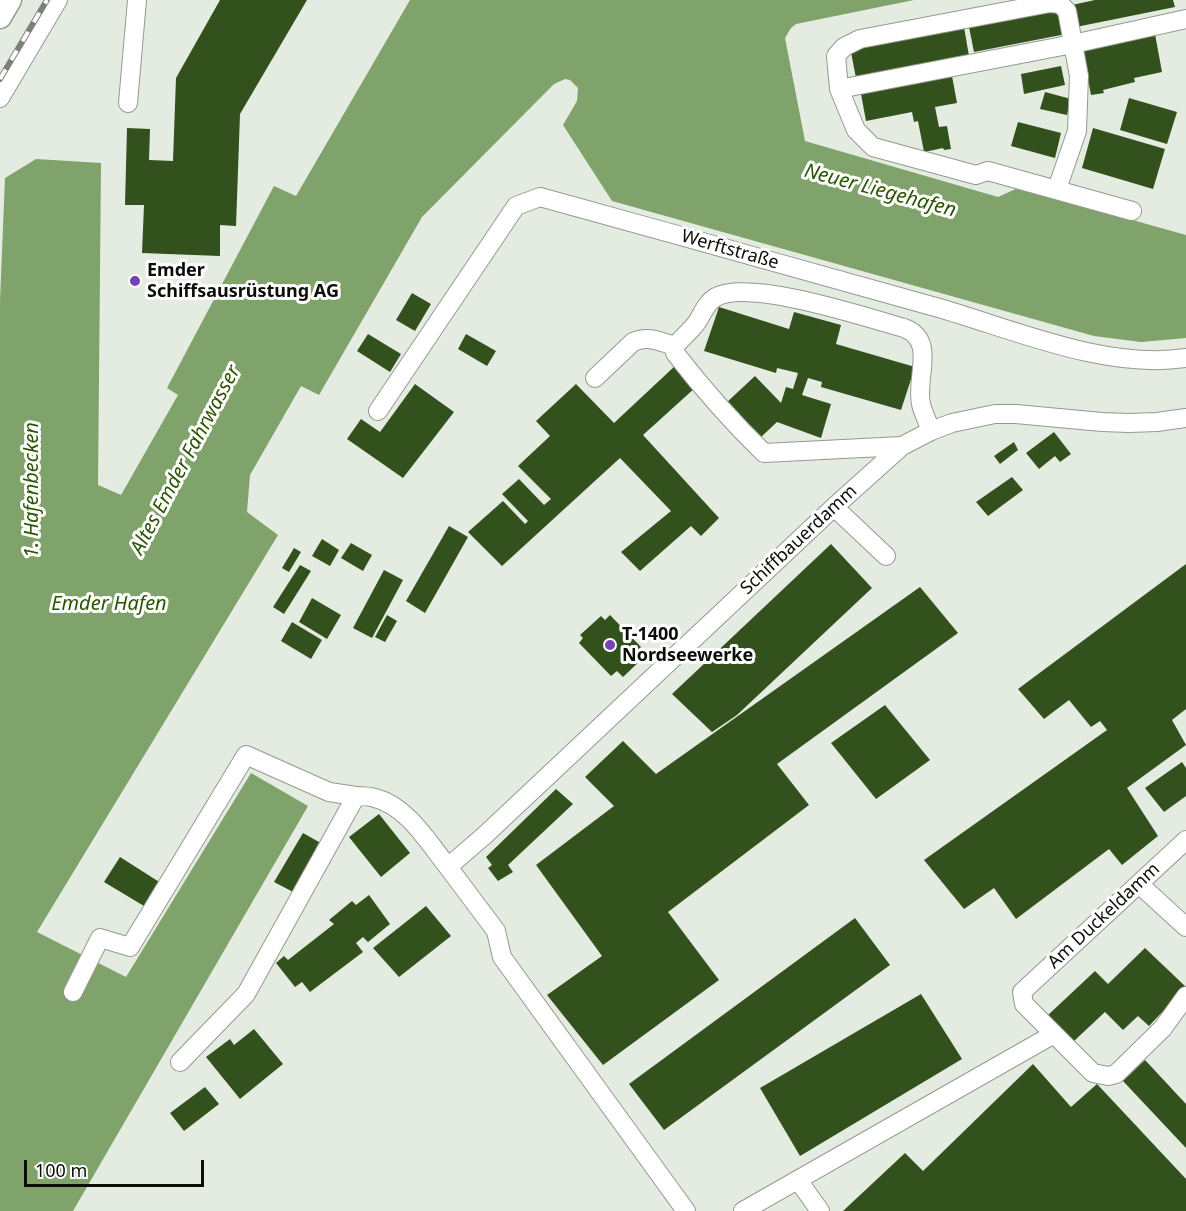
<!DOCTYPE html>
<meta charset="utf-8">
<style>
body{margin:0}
#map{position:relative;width:1186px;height:1211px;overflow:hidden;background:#e4ebe1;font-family:"Noto Sans",sans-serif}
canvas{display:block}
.scale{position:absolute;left:24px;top:1160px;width:180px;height:27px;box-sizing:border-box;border:3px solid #0b0d09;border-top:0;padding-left:8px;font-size:18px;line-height:21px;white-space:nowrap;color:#0b0d09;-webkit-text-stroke:4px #fff;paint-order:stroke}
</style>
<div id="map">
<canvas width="1186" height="1211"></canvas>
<div class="scale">100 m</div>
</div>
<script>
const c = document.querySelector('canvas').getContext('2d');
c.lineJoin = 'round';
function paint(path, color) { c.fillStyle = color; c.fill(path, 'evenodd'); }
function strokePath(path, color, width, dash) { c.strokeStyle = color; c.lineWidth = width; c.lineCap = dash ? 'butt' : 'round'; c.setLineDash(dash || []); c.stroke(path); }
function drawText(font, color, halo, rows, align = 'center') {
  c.font = font + ' "Noto Sans",sans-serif'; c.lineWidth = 6; c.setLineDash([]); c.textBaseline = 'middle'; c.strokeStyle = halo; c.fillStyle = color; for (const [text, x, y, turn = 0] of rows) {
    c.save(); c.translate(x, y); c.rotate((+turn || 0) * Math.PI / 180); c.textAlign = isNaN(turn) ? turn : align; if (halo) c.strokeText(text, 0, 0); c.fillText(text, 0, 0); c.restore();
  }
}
const water = new Path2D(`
 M 410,0 L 914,0 L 796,24 L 791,28 L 785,38 L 805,141 L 998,197 L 1018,188 L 1186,235 L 1186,338 L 1141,342 L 1094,336 L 612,201 L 563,125 L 577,101 L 578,88 L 570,80 L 565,79 L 554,84 L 422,217 L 319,395 L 301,386 L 250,475 L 247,512 L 278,535 L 37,932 L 126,977 L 251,773 L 308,806 L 73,1211 L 0,1211 L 0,301 L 5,178 L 36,159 L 101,163 L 98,485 L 121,495 L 178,395 L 167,388 L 274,186 L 296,196 Z`);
const building = new Path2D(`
 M 220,0 L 307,0 L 240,114 L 236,226 L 220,225 L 220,256 L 142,253 L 144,205 L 125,205 L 127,128 L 150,129 L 149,160 L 173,161 L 176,78 Z
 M 1095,0 L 1173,0 L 1175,7 L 1076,27 L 1072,5 Z
 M 1061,9 L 1066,34 L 974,52 L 969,27 Z
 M 964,27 L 969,56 L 856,78 L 850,47 Z
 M 1155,34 L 1162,72 L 1134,78 L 1135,82 L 1103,90 L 1104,93 L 1091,95 L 1082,48 Z
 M 1061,66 L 1065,85 L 1024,94 L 1021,74 Z
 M 952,76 L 957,103 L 935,107 L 939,127 L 947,126 L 951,149 L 944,150 L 943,148 L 924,152 L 918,121 L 914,122 L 912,112 L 866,121 L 861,94 Z
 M 1045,92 L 1071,99 L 1067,115 L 1040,109 Z
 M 1129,98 L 1177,112 L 1167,144 L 1120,130 Z
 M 1018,122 L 1061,133 L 1055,158 L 1011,146 Z
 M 1093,128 L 1165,149 L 1153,189 L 1082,168 Z
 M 412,293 L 431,304 L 415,331 L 396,320 Z
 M 719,307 L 789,329 L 794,312 L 841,325 L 836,344 L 915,367 L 901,410 L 821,387 L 822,382 L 808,378 L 802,395 L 831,404 L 821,438 L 777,422 L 760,438 L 725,404 L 755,376 L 781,403 L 786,387 L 793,389 L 798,373 L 777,368 L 776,373 L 704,351 Z
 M 368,334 L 401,354 L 390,372 L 357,351 Z
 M 466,334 L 496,351 L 487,366 L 458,349 Z
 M 676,365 L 696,387 L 643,435 L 719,518 L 701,536 L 691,526 L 640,571 L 621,552 L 671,511 L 620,458 L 502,566 L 468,532 L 503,501 L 525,524 L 528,521 L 502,494 L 519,479 L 544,505 L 551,499 L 518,466 L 550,436 L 536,421 L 576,384 L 614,423 Z
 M 415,384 L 454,412 L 403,478 L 347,439 L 361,419 L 380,432 Z
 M 1054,432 L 1071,454 L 1060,462 L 1055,456 L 1039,469 L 1026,453 Z
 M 1014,442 L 1018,450 L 1000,464 L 994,456 Z
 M 1012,477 L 1023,490 L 988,516 L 976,502 Z
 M 449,526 L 468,537 L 425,613 L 406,601 Z
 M 322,539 L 339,550 L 330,566 L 312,556 Z
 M 351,543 L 372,555 L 363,571 L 341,558 Z
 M 831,544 L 872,588 L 737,715 L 712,732 L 672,694 Z
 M 294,548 L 301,552 L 289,572 L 282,568 Z
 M 1186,564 L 1186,709 L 1172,720 L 1186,745 L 1127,788 L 1158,836 L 1122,865 L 1109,849 L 1016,919 L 994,888 L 964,909 L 924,860 L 1107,730 L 1100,721 L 1091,727 L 1069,700 L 1044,719 L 1018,689 Z
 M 300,565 L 311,571 L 284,614 L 273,607 Z
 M 384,570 L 403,580 L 372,638 L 353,628 Z
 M 920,587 L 958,633 L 777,764 L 809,805 L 668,912 L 719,980 L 603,1065 L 547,995 L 602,956 L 536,865 L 614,806 L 585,777 L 623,741 L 656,774 Z
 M 312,598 L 341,615 L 327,639 L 299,622 Z
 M 387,615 L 397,621 L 385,642 L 375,637 Z
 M 610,615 L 641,647 L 637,651 L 643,658 L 623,677 L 617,671 L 611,676 L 579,643 L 583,638 L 580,635 L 601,616 L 605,620 Z
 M 292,622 L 322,640 L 311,659 L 281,641 Z
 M 885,705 L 930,760 L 876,799 L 831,743 Z
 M 1182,762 L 1186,768 L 1186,796 L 1164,812 L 1145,788 Z
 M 556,789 L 573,804 L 508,865 L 513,872 L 498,881 L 488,868 L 492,865 L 486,857 Z
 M 379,814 L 410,853 L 381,877 L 349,837 Z
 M 303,833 L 326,846 L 297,894 L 274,882 Z
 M 120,857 L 164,885 L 149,909 L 104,882 Z
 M 369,895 L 390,924 L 368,942 L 363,937 L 356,943 L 363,952 L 310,992 L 302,982 L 295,987 L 276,963 L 284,956 L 288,960 L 334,924 L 329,920 L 352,901 L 356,905 Z
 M 426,906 L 451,936 L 399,977 L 373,948 Z
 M 855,918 L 890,965 L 664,1130 L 629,1084 Z
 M 1145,948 L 1186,987 L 1149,1026 L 1138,1016 L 1123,1030 L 1105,1012 L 1074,1041 L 1047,1016 L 1095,971 L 1108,984 Z
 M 921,994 L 962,1059 L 800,1156 L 760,1088 Z
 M 254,1029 L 283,1064 L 240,1099 L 206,1057 L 230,1039 L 234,1045 Z
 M 1145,1060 L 1186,1104 L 1186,1148 L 1123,1081 Z
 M 1033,1064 L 1071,1107 L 1097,1084 L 1186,1179 L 1186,1211 L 843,1211 L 905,1153 L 923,1171 Z
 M 205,1087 L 219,1104 L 184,1131 L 170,1113 Z`);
const minor = new Path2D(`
 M 839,89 L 1073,44 L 1186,19
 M 0,98 L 58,0
 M 128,103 L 137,0
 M 1057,189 L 1077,131 L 1079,76 L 1067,11 L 1060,4 L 1050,3 L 860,39 L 844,47 L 836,56 L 839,89 L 856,130 L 873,147 L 976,175 L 988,171 L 1132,211
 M 595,378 L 633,342 C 648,335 661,342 675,346
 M 378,411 L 516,206 L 540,197 C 673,234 806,270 939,308 C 1015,330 1106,370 1186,358
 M 902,446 L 764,453 C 732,422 703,389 675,353 L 675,346 C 681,339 688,333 694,326 C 702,317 704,304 716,297 C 750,279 865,317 904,328 C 937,340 915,378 921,404 C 923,413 928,422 931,431
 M 834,507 L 886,556
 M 1186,840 L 1022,992 L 1024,1004 L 1093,1073 L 1108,1076 L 1116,1074 L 1163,1028 L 1186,996
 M 448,867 L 496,931 L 502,957 L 686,1211
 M 1139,884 L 1186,927
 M 73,992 L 100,938 L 130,947 L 246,755 L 329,792 L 356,796
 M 180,1062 L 246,994 L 356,796 C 362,796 369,796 375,798 C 407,806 428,842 448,867 L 485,835 L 834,507 L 902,446 L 931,431 L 952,423 L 995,414 L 1016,414 L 1102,422 L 1129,423 L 1157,422 L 1186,418
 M 798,1180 L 820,1211
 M 743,1211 L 1054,1034`);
const major = new Path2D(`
 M 0,17 L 10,0`);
const rail = new Path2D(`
 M 0,79 L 47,0`);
const markers = [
 [135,281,6,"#7443ba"],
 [610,645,6,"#7443ba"]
];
const streetNames = [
 ["Werftstraße",730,250,16],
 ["Schiffbauerdamm",799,540,-43],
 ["Am Duckeldamm",1104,916,-43]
];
const poiNames = [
 ["Emder",147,271],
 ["Schiffsausrüstung AG",147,292],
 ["T-1400",622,635],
 ["Nordseewerke",622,656]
];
const waterNames = [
 ["Neuer Liegehafen",880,191,15],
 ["Altes Emder Fahrwasser",186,460,-62],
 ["1. Hafenbecken",32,490,-90],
 ["Emder Hafen",109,604]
];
paint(water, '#80a26b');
paint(building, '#32511d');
strokePath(minor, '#949a90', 20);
strokePath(major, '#949a90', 25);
strokePath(minor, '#fff', 18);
strokePath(major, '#fff', 22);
strokePath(rail, '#7c8079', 6);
strokePath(rail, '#fff', 4, [11]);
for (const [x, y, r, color] of markers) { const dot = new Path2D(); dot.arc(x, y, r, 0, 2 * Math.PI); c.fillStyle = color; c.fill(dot); strokePath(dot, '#fff', 2); }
drawText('18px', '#0b0d09', '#fff', streetNames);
drawText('bold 18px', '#0b0d09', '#fff', poiNames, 'left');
drawText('italic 20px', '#2a5400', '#fff', waterNames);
</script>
